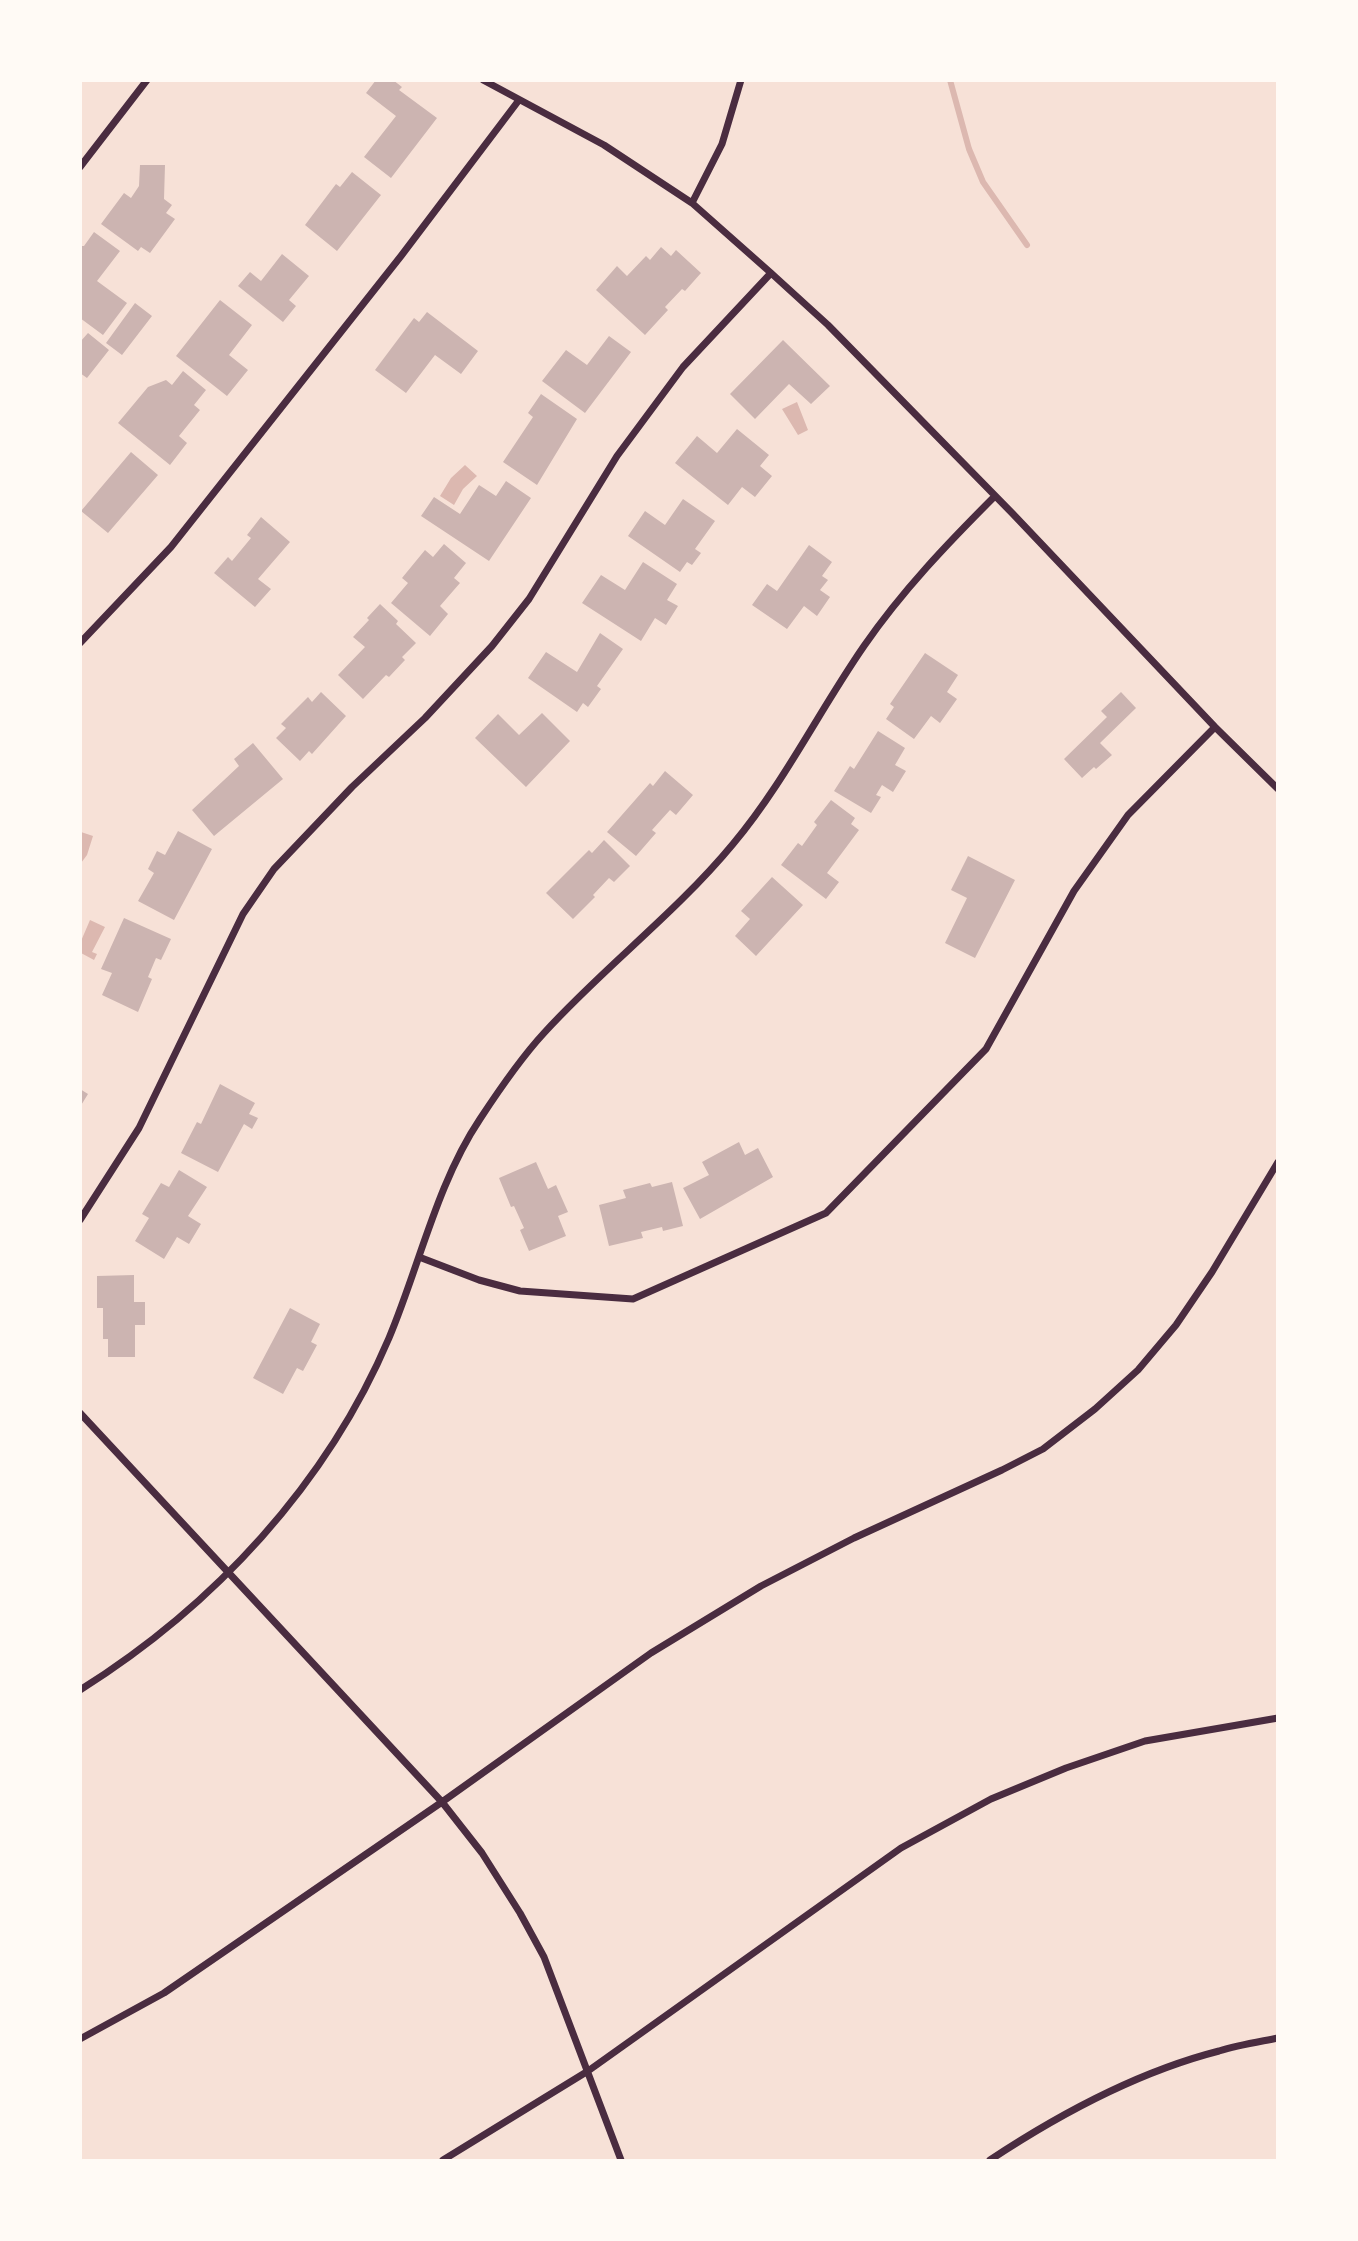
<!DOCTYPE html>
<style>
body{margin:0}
#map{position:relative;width:1358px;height:2241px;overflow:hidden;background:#f7e1d7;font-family:"Sofia Sans Condensed",sans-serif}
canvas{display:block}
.frame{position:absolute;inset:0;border:82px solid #fffaf5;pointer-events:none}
</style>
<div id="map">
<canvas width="1358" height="2241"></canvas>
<div class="frame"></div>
</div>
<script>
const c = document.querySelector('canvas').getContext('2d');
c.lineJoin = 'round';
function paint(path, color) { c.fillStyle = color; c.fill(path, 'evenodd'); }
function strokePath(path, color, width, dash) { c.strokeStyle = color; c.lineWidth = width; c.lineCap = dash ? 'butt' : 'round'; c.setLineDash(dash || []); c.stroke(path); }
const water = new Path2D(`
 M 797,402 L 808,430 L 798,435 L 782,409 Z
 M 465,465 L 477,476 L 463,489 L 454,505 L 440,496 L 451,478 Z
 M 81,832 L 93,836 L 87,855 L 81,863 Z
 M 90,920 L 105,927 L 92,952 L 97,954 L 94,960 L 81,953 L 81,941 Z`);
const stream = new Path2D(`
 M 950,80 L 969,149 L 983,182 L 1027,245`);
const building = new Path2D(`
 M 376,80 L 393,80 L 402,87 L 399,90 L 437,118 L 391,178 L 364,157 L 396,116 L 366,93 Z
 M 140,165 L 165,165 L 164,199 L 172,205 L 166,213 L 175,219 L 150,253 L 141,247 L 138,251 L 101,224 L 124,193 L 131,198 L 139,186 Z
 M 352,172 L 381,195 L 337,251 L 305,225 L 336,184 L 340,187 Z
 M 94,232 L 120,251 L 97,281 L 127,303 L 103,335 L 80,318 L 80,246 L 84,246 Z
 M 661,247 L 671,256 L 676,250 L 701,273 L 685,291 L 682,289 L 665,307 L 668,310 L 645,335 L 596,290 L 617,266 L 627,276 L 646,256 L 650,260 Z
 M 282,254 L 309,276 L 289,300 L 296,306 L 283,322 L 238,286 L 250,272 L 261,281 Z
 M 220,300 L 252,325 L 229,355 L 248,370 L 227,396 L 176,356 Z
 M 135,303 L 152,316 L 122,355 L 106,343 Z
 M 427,312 L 478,351 L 461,374 L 435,355 L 406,393 L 375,370 L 414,318 L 419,322 Z
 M 88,333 L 109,350 L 87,378 L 80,373 L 80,342 Z
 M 609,336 L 631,352 L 585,413 L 542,381 L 566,350 L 587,365 Z
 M 783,340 L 830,386 L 811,404 L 789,384 L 755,419 L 730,394 Z
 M 183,371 L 206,390 L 194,405 L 200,410 L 179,436 L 187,443 L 170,465 L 118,423 L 148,387 L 166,380 L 172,385 Z
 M 541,394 L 577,419 L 537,485 L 503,462 L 533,417 L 528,413 Z
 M 737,429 L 769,455 L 760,466 L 772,476 L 755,497 L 742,487 L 728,505 L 675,463 L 697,436 L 717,453 Z
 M 131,452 L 158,475 L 108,533 L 81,511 Z
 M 506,481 L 531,498 L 489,561 L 421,516 L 434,497 L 460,514 L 479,485 L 496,496 Z
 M 683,499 L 715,521 L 695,549 L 701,553 L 692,565 L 687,562 L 680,572 L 628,536 L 645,511 L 665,525 Z
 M 261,517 L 290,542 L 258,579 L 271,589 L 255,607 L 214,573 L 228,557 L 232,561 L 251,538 L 247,535 Z
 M 444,544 L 466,563 L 454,578 L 460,583 L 440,606 L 448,614 L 430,636 L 391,603 L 408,583 L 402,578 L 425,550 L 433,557 Z
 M 809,545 L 832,562 L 822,576 L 828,580 L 820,590 L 830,597 L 817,616 L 804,606 L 787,629 L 752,605 L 767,584 L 777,591 Z
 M 643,562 L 677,584 L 667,600 L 678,606 L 666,625 L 655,618 L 641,641 L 582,603 L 601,575 L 625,590 Z
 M 380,604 L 398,621 L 396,624 L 416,643 L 402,657 L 405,660 L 389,677 L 386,675 L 363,699 L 338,675 L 365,647 L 353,637 L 369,620 L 367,618 Z
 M 600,633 L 623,649 L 597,686 L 601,689 L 588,707 L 583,703 L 577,712 L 528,678 L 546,652 L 577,672 Z
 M 925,653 L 958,675 L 947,692 L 957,699 L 940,723 L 931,716 L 914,739 L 886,719 L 894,707 L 890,704 Z
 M 321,692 L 346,716 L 312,754 L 309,751 L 300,761 L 276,738 L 286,728 L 281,724 L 308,697 L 312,702 Z
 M 1121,692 L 1136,708 L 1100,743 L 1112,755 L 1096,769 L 1094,767 L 1082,778 L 1064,759 L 1107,717 L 1101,711 Z
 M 542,713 L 570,741 L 526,787 L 475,738 L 498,714 L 519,735 Z
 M 878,731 L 905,748 L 895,765 L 906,771 L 893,792 L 882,785 L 876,795 L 881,797 L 871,813 L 834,791 L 850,766 L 854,769 Z
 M 253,743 L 283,779 L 214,836 L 192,810 L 239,766 L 234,759 Z
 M 665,771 L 693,795 L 676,815 L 670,810 L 652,830 L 656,833 L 636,856 L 607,832 L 650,783 L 653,786 Z
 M 831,800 L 855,818 L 851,824 L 859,830 L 827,873 L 839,882 L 826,899 L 781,865 L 798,843 L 802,846 L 817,825 L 814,822 Z
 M 178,831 L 212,849 L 174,920 L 138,901 L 154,873 L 148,869 L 157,851 L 165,855 Z
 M 604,840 L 630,866 L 614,882 L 609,878 L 593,895 L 595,897 L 573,919 L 546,893 L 589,850 L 592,853 Z
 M 968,856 L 1015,880 L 975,958 L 945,943 L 967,898 L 951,890 Z
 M 772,877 L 803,905 L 756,956 L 735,936 L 750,919 L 741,911 Z
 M 124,918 L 171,939 L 161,960 L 156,958 L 148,977 L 152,979 L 138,1012 L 102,995 L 112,973 L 101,969 Z
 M 220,1084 L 255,1103 L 249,1114 L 258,1118 L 252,1129 L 244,1124 L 218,1172 L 181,1153 L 197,1122 L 201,1124 Z
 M 80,1089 L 88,1094 L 80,1107 Z
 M 739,1142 L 745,1155 L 758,1148 L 773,1177 L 700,1219 L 683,1188 L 709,1175 L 702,1162 Z
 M 536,1162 L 548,1189 L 556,1185 L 568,1212 L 558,1216 L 566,1236 L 529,1251 L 520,1230 L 524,1228 L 514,1206 L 511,1207 L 499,1178 Z
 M 179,1170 L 207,1187 L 188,1216 L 201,1224 L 189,1244 L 177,1237 L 164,1259 L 135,1241 L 149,1218 L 142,1214 L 161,1183 L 169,1187 Z
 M 672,1182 L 683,1226 L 663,1231 L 662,1227 L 641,1232 L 643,1238 L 609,1246 L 599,1205 L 626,1198 L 623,1190 L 650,1183 L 652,1187 Z
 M 134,1275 L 134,1302 L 145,1302 L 145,1325 L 135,1325 L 135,1357 L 108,1357 L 108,1339 L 103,1339 L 103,1308 L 97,1308 L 97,1276 Z
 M 290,1308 L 320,1324 L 311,1342 L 317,1345 L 303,1371 L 297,1368 L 283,1394 L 253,1378 Z`);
const minor = new Path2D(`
 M 483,80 L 604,145 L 692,203 L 771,273 L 828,325 L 1013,514 L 1215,727 L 1278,789
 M 80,167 L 147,80
 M 692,203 L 722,144 L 741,80
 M 80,643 L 171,547 L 401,256 L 519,100
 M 80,1220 L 139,1128 L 243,914 L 274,869 L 352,787 L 425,718 L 492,646 L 529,599 L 617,456 L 683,367 L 771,273
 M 419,1257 L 479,1280 L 520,1291 L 633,1299 L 826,1213 L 986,1049 L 1074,891 L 1128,815 L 1215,727
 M 80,1413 L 442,1802 L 482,1853 L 520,1913 L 544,1957 L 621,2160
 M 80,1690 C 214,1606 327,1484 389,1338 C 419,1267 437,1183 480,1119 C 499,1090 520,1059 544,1033 C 604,967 676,913 733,844 C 784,783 819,711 864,646 C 902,591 948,543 995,496
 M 80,2039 L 164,1993 L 442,1802 L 651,1653 L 761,1586 L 854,1538 L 1002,1470 L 1043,1449 L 1095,1409 L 1138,1370 L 1176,1325 L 1212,1272 L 1278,1162
 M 443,2160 L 588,2071 L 901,1848 L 991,1799 L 1066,1768 L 1145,1741 L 1278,1718
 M 990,2160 C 1061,2113 1137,2072 1219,2051 C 1238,2045 1258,2042 1278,2038`);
paint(water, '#dcb8b0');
strokePath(stream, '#dcb8b0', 6);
paint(building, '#ccb4b1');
strokePath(minor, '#4a2c40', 7);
</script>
